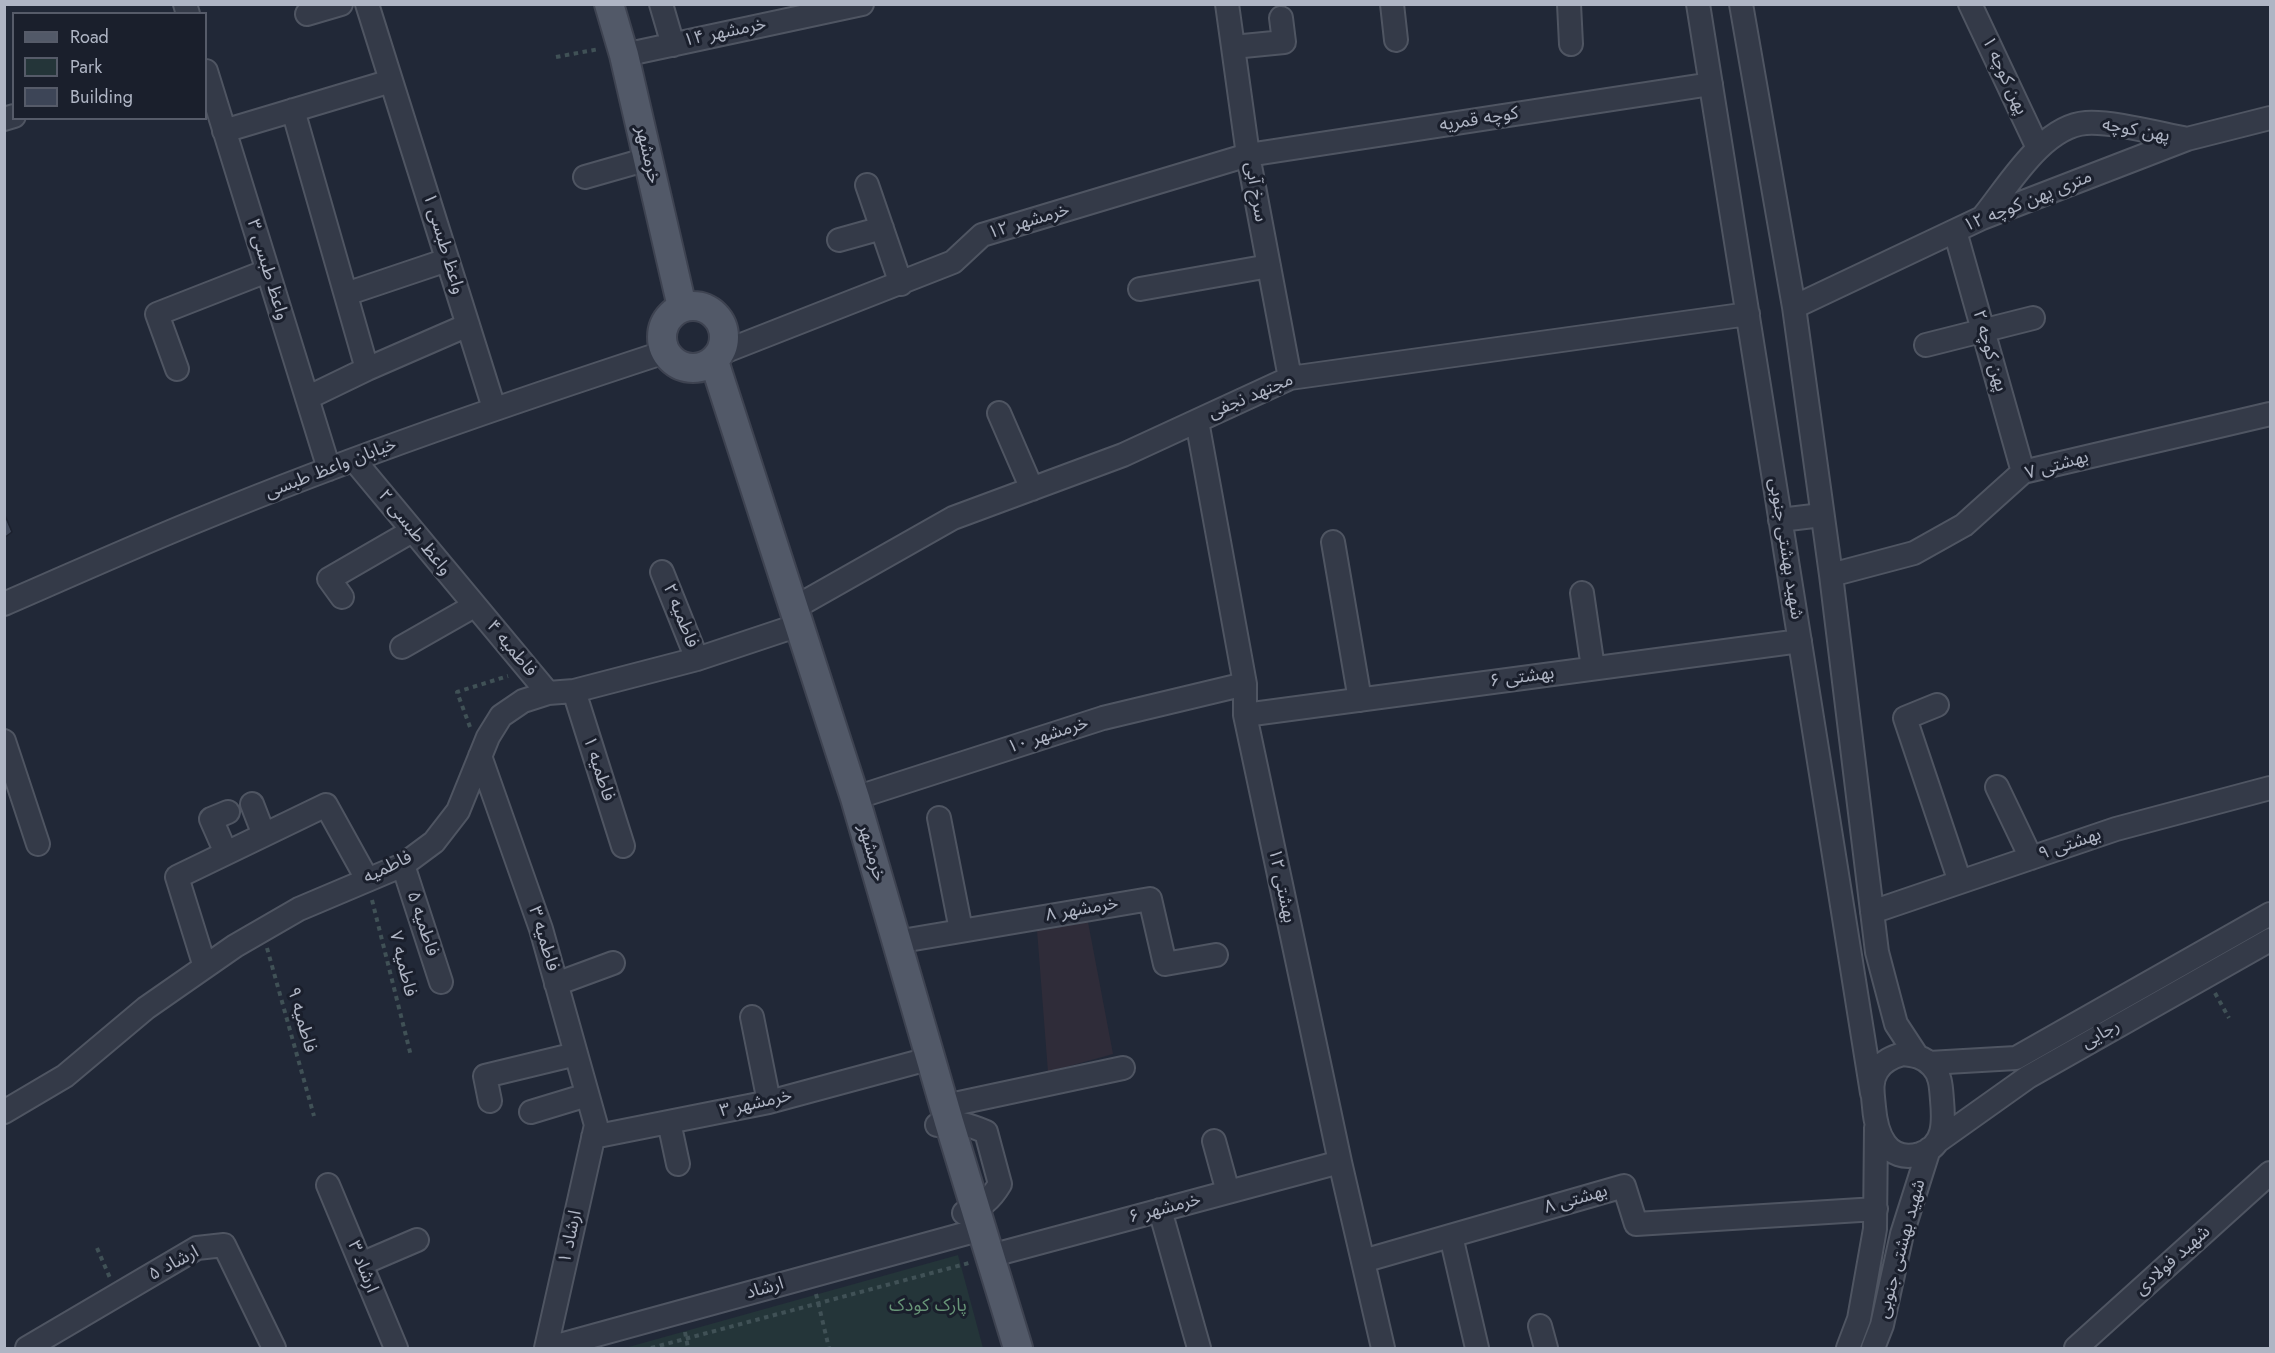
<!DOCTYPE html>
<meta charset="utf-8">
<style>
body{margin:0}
#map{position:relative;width:2275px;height:1353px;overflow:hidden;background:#212837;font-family:Jost,sans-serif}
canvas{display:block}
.frame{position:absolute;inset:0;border:6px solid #afb5c4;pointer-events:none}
.legend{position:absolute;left:12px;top:12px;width:195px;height:108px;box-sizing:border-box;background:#1a1f2c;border:2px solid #565b69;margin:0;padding:8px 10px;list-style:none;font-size:18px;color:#afb5c4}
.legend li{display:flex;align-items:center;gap:12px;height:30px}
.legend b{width:30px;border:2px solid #565b69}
</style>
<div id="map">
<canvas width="2275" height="1353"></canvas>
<div class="frame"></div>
<ul class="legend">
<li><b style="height:8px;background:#525968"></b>Road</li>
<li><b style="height:16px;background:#243539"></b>Park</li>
<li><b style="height:16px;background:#3d4557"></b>Building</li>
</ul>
</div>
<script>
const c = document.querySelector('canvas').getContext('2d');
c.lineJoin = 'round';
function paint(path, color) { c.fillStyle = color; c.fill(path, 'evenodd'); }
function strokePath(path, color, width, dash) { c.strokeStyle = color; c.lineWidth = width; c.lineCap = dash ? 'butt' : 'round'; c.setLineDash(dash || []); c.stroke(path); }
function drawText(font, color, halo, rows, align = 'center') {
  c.font = font + ' Jost,"Noto Sans Arabic",sans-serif'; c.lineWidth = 6; c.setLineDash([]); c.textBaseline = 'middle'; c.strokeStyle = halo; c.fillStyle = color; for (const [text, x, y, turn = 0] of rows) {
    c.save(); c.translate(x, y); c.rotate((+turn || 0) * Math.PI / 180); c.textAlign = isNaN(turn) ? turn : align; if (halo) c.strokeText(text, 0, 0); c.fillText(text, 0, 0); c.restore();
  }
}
const medical = new Path2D(`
 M 1088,922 L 1113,1054 L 1048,1072 L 1037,930 Z`);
const green = new Path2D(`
 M 958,1255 L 983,1348 L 625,1348 Z`);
const building = new Path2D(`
 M 4,513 L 12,532 L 4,538 Z`);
const path = new Path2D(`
 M 556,57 L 599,49
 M 470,727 L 457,692 L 508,676
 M 372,900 L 411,1056
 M 267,948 L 314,1116
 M 2215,993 L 2229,1018
 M 97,1248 L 110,1278
 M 816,1294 L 829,1348
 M 685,1332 L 688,1348
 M 651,1348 L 969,1263`);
const minor = new Path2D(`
 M 185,4 L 188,14
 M 367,4 L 494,408
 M 661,4 L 673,45
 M 1227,4 L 1248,155 L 1290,378
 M 1392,4 L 1396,40
 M 1569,4 L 1571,44
 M 1698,4 L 1872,1093
 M 1741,4 L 1794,307 L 1831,575 L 1877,952 L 1896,1024 L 1917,1056
 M 1970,4 L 2038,148
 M 307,14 L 341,4
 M 1233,47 L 1284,42 L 1281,18
 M 624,55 L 862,4
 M 206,71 L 329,469
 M 293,110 L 367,369
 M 4,119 L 14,116
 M 224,131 L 391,81
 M 585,177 L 648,159
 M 867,185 L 901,284
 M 1983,217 C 2009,185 2043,126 2086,123 C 2112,121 2160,134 2187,139
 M 1955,231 L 2023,472
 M 839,240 L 882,228
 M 1140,289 L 1269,266
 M 346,294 L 447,260
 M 1794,307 L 1982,218 L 2187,139 L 2270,118
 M 1926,345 L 2033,318
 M 721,353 L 953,262 L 982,235 L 1248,155 L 1711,84
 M 177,369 L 157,314 L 267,271
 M 307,398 L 367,369 L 468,325
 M 999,413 L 1032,489
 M 1197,421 L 1245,684 L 1245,715 L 1340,1162 L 1383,1348
 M 354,460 L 548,693
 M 1780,520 L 1822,515
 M 1333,542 L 1360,700
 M 662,572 L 697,659
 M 1831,575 L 1914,553 L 1964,525 L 2023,472 L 2270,414
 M 1582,593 L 1593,668
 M 342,597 L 329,579 L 412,531
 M 4,604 C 71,575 137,545 204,518 C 355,456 510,403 665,352
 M 794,608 L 953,518 L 1123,455 L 1290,378 L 1748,314
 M 402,647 L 474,606
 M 574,691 L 623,846
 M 1937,705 L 1905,718 L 1960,882
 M 1245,715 L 1800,641
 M 4,741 L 38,844
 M 480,756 L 541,929 L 596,1125 L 546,1348
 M 1997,787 L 2031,858
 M 855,798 L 1103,718 L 1245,684
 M 252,804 L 264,835
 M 939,818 L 961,930
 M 226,853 L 211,819 L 228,812
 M 403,865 L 441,982
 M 1872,912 L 2116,829 L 2270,788
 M 896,942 L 1150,899 L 1165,964 L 1216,955
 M 205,967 L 177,877 L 326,805 L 367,879
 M 556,984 L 613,963
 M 752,1017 L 769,1102
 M 1903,1054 C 1914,1055 1924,1057 1932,1066 C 1941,1075 1941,1088 1942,1100 C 1944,1122 1945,1146 1920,1154 C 1886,1164 1876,1132 1874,1107 C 1873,1095 1870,1082 1877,1071 C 1883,1061 1892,1057 1903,1054 Z
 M 1929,1063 L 2016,1058 L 2270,914
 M 490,1101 L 485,1076 L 576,1054
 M 945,1106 L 1123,1068
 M 4,1112 L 65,1076 L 146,1008 L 235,946 L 299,909 L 403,865 L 434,842 L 458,811 L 488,737 L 501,716 L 523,701 L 548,693 L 574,691 L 697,659 L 784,630
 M 531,1112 L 587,1095
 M 669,1122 L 678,1164
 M 937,1125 C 955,1120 970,1125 986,1132 L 1000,1184 C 991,1199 981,1208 964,1213
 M 593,1137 L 769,1102 L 917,1062
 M 1214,1141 L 1228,1192
 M 1938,1141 L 2028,1077 L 2270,940
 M 328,1185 L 396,1348
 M 1160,1210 L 1199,1348
 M 1451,1236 L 1477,1348
 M 990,1256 L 1340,1162
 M 1363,1261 L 1624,1186 L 1636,1224 L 1876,1209
 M 361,1264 L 417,1240
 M 1540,1326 L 1546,1348
 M 27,1348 L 197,1248 L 224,1245 L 274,1348
 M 549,1348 L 982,1229
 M 1848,1348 L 1859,1319 L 1875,1229 L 1876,1128
 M 1873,1348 L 1882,1325 L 1902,1234 L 1929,1149
 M 2076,1348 L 2270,1173`);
const major = new Path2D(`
 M 609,4 L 624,55 L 682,307
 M662 337a31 31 0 1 1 62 0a31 31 0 1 1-62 0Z
 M 714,361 L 855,798 L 949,1122 L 1018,1348`);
const streetNames = [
 ["خرمشهر ۱۴",725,33,-12],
 ["پهن کوچه ۱",2004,76,65],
 ["کوچه قمریه",1479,120,-9],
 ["پهن کوچه",2136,131,10],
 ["خرمشهر",647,155,77],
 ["سرخ آبی",1255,192,80],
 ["۱۲ متری پهن کوچه",2028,202,-22],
 ["خرمشهر ۱۲",1029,222,-17],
 ["واعظ طبسی ۱",443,244,73],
 ["واعظ طبسی ۳",267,270,73],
 ["پهن کوچه ۲",1989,351,74],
 ["مجتهد نجفی",1251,397,-23],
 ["بهشتی ۷",2057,466,-16],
 ["خیابان واعظ طبسی",331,469,-21],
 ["واعظ طبسی ۲",414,533,51],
 ["شهید بهشتی جنوبی",1785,549,81],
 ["فاطمیه ۲",680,616,68],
 ["فاطمیه ۴",511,649,50],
 ["بهشتی ۶",1522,678,-8],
 ["خرمشهر ۱۰",1048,736,-18],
 ["فاطمیه ۱",598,769,72],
 ["بهشتی ۹",2070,845,-19],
 ["خرمشهر",871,853,74],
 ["فاطمیه",388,868,-26],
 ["بهشتی ۱۲",1281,886,78],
 ["خرمشهر ۸",1082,910,-10],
 ["فاطمیه ۵",422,924,72],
 ["فاطمیه ۳",543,939,73],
 ["فاطمیه ۷",402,964,76],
 ["فاطمیه ۹",301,1020,74],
 ["رجایی",2101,1035,-29],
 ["خرمشهر ۳",756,1104,-13],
 ["بهشتی ۸",1576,1200,-16],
 ["خرمشهر ۶",1165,1209,-15],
 ["ارشاد ۱",571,1237,-78],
 ["شهید بهشتی جنوبی",1902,1249,-75],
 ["شهید فولادی",2173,1261,-42],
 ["ارشاد ۵",174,1264,-28],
 ["ارشاد ۳",362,1267,68],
 ["ارشاد",765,1289,-16]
];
const parkNames = [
 ["پارک کودک",928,1307]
];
paint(medical, '#2f2c39');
paint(green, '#243539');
paint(building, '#3d4557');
strokePath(building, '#1c212e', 1.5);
strokePath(minor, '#4f5562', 26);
strokePath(major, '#3e4351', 32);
strokePath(path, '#405156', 4, [4.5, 4.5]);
strokePath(minor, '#343a48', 22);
strokePath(major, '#525968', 28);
drawText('18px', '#afb5c4', '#1a1f2c', streetNames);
drawText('18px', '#679477', '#1a1f2c', parkNames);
</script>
